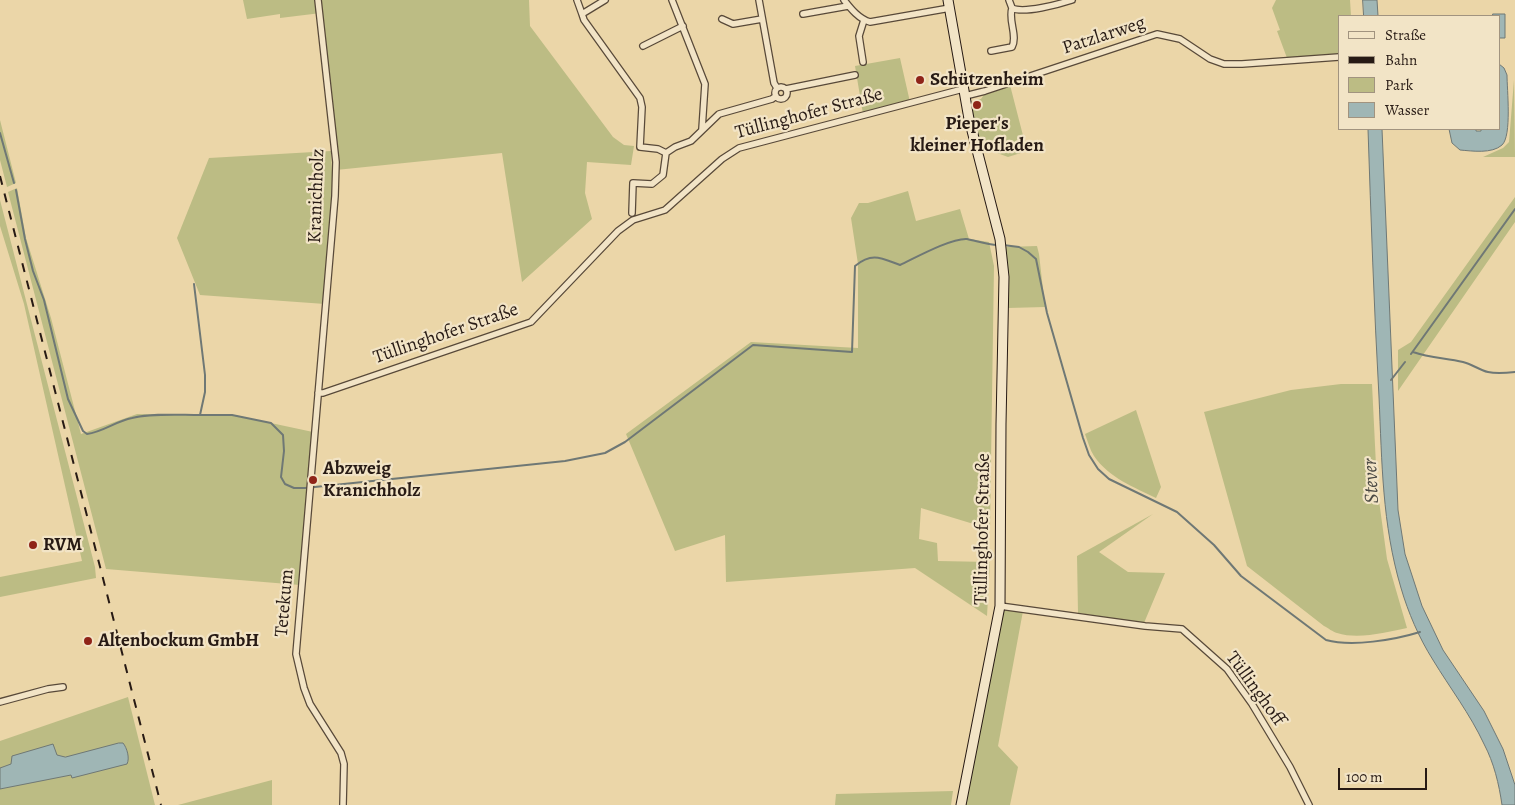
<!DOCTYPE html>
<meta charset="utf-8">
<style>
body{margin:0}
#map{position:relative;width:1515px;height:805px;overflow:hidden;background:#ebd6a8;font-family:Alegreya,serif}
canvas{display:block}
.legend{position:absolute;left:1338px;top:15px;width:162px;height:115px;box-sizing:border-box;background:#f2e4c6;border:1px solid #a1937f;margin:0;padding:6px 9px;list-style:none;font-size:15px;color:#271a14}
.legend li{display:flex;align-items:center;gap:10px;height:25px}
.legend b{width:25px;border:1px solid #a1937f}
.scale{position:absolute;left:1338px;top:768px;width:89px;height:22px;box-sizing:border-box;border:2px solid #271a14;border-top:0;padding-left:6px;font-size:15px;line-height:18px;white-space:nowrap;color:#271a14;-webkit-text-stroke:4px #f2e4c6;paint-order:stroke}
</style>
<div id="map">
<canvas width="1515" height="805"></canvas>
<ul class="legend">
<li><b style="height:6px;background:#f2e4c6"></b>Straße</li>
<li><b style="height:6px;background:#271a14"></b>Bahn</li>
<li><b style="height:14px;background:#bcbc84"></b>Park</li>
<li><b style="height:14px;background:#9fb6b5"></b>Wasser</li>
</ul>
<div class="scale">100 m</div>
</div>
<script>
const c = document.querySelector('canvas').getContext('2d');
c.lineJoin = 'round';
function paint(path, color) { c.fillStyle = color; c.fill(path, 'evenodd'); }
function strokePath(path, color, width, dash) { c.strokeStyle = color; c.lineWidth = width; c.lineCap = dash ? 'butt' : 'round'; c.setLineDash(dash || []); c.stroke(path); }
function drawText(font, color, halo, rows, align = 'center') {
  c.font = font + ' Alegreya,serif'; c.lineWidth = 4.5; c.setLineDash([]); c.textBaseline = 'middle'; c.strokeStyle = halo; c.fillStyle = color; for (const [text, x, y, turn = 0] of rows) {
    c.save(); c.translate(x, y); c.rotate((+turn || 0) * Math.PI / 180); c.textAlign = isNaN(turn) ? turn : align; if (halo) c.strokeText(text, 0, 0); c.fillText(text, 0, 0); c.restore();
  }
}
const green = new Path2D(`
 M 243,0 L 529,0 L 530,26 L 613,137 L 624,145 L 634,146 L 631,165 L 587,162 L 585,193 L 592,219 L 522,282 L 502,153 L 336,170 L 321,13 L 280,18 L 280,14 L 247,19 Z
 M 1276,0 L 1350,0 L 1351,16 L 1339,16 L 1339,54 L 1287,58 L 1277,31 L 1280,30 L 1272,8 Z
 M 900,58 L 910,102 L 863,114 L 855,66 Z
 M 1514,80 L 1515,157 L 1483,157 L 1503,148 L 1509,142 Z
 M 1010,85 L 1027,151 L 1008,157 L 981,147 L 971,108 L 976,100 L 981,99 L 985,93 Z
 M 0,120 L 16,183 L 7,187 L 0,160 Z
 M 331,151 L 333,196 L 325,304 L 200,295 L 177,238 L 209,158 Z
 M 17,188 L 26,238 L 51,318 L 81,434 L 137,414 L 238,416 L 313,432 L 300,585 L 106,569 L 8,192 Z
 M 908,191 L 916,221 L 960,209 L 969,239 L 989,242 L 994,266 L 990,529 L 921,508 L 919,539 L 937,543 L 938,561 L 990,562 L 987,616 L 915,568 L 726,582 L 725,535 L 675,551 L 626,434 L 751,342 L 858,348 L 858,264 L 851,218 L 859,203 L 868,203 Z
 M 1515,197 L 1515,222 L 1398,391 L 1398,350 L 1411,342 Z
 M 0,200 L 95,567 L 96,578 L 0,597 L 0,577 L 82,561 L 24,304 L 0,226 Z
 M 1037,246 L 1039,254 L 1045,307 L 1008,308 L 1006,247 Z
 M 1341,384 L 1372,384 L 1377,486 L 1387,559 L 1407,628 C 1386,632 1359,640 1337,633 C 1333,632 1328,628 1324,626 L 1247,566 L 1204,412 L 1291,390 Z
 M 1136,410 L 1161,487 L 1156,498 C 1134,487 1109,478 1094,456 C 1090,450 1088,442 1085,434 Z
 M 1153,514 L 1099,552 L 1128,572 L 1165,573 L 1144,623 L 1078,613 L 1077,556 Z
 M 1002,608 L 1023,611 L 998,746 L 1018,767 L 1010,805 L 962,805 Z
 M 128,697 L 155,805 L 0,805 L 0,741 Z
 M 272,780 L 272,805 L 178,805 Z
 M 953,791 L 951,805 L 835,805 L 836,794 Z`);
const water = new Path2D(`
 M 1363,0 L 1377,0 L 1378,16 L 1364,16 Z
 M 1493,14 L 1505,14 L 1505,38 L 1499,38 L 1499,16 L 1493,16 Z
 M 1499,64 L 1504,68 L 1507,75 C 1507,89 1512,136 1502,145 C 1492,154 1472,151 1460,150 L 1452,143 L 1449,129 L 1476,129 L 1476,131 L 1481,131 L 1481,129 L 1499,129 Z
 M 1368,129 L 1382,129 L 1398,510 L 1405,554 L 1422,606 L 1443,650 L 1484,711 L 1503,749 L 1515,785 L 1515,805 L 1502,805 C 1499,784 1494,763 1484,744 C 1470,714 1450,688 1433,660 C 1419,638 1408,612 1401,588 C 1382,524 1382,462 1379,397 C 1374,308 1371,218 1368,129 Z
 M 119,743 L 123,743 C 127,748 130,758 127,764 L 72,778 L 71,775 L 0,789 L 0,768 L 11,764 L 12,756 L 53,744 L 57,755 L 65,757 Z`);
const stream = new Path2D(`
 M 0,133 L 14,183
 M 16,190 L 25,239 L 33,271 L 44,300 L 68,399 L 83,431 L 87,434 C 103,432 116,421 132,418 C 153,413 178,415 200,415
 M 1003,245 L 1019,247 L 1028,252 L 1036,259 L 1047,313 L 1083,438 L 1089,455 L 1098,469 L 1109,479 L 1177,512 L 1214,545 L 1241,576 L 1326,640 C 1352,647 1394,640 1420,632
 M 194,284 L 205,375 L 205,392 L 200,415 L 232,415 L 271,423 L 283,435 L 284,451 L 281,477 L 285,484 L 294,488 L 305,488 L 565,461 L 605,453 L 625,442 L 753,345 L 852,352 L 855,266 C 872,252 881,258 900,265 C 915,258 951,238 967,239 C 977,241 987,245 998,245
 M 1413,352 C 1430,358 1446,358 1463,362 C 1472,364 1479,370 1488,372 C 1497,374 1506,373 1515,372
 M 1411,354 L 1515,209
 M 1391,380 L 1405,362`);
const street = new Path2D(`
 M 318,0 L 336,162 L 335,196 L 296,654 L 304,688 L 310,704 L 341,753 L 344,764 L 343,805
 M 577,0 L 582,14
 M 605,0 L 582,14 L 584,20 L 640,98 L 642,107 L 640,147 L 658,149 L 666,153
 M 672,0 L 705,84 L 702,129
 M 759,0 L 774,83 L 777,88
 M 844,0 C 851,9 859,19 870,22 L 950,8
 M 1009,0 L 1012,8 C 1023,14 1060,4 1072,0
 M 803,14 L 848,6
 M 722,19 L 733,24 L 762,19
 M 643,46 L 683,26
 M 991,51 L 1012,47 C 1018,36 1008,21 1012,8
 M 863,62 L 859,36 L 864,20
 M775 93a6 6 0 1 1 12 0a6 6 0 1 1-12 0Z
 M 786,89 L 855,75
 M 965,96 L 985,91 L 1157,34 L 1180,39 L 1210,59 L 1224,64 L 1242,64 L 1339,57
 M 632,213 L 633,183 L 652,184 L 663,175 L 666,153 L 675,147 L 691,141 L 719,114 L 772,99 L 776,96
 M 318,393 L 323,393 L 531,322 L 618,231 L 633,220 L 665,210 L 722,159 L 739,148 L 963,89
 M 1000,606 L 1145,626 L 1182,629 L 1227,669 L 1252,704 L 1290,767 L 1309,805
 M 0,702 L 48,689 L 63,687`);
const secondary = new Path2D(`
 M 948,0 L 969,119 L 1000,239 L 1004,277 L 1001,424 L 1000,606 L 961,805`);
const rail = new Path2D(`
 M 0,176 L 161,805`);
const markers = [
 [920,80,5,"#8f2418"],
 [977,105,5,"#8f2418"],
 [313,480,5,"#8f2418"],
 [33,545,5,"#8f2418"],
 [88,641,5,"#8f2418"]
];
const streetNames = [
 ["Patzlarweg",1104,36,-18],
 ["Tüllinghofer Straße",809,114,-15],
 ["Kranichholz",317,196,-88],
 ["Tüllinghofer Straße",446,334,-19],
 ["Tüllinghofer Straße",983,529,-89],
 ["Tetekum",285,603,-85],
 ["Tüllinghoff",1255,689,54]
];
const poiNames = [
 ["Schützenheim",930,80],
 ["Pieper's",977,124,"center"],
 ["kleiner Hofladen",977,146,"center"],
 ["Abzweig",323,469],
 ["Kranichholz",323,491],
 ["RVM",43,545],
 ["Altenbockum GmbH",98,641]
];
const waterNames = [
 ["Stever",1372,481,-93]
];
paint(green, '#bcbc84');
paint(water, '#9fb6b5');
strokePath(water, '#6f7875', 1);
strokePath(stream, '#6f7875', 2);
strokePath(street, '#584939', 8);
strokePath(secondary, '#271a14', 11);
strokePath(street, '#f2e4c6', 5.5);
strokePath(secondary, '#f2e4c6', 9);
strokePath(rail, '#271a14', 2, [9, 9]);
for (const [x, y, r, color] of markers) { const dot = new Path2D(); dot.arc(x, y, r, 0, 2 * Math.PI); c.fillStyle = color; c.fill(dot); strokePath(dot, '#f2e4c6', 2); }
drawText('19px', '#271a14', '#f2e4c6', streetNames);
drawText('bold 19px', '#271a14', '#f2e4c6', poiNames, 'left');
drawText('italic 20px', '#4b4944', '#f2e4c6', waterNames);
</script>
